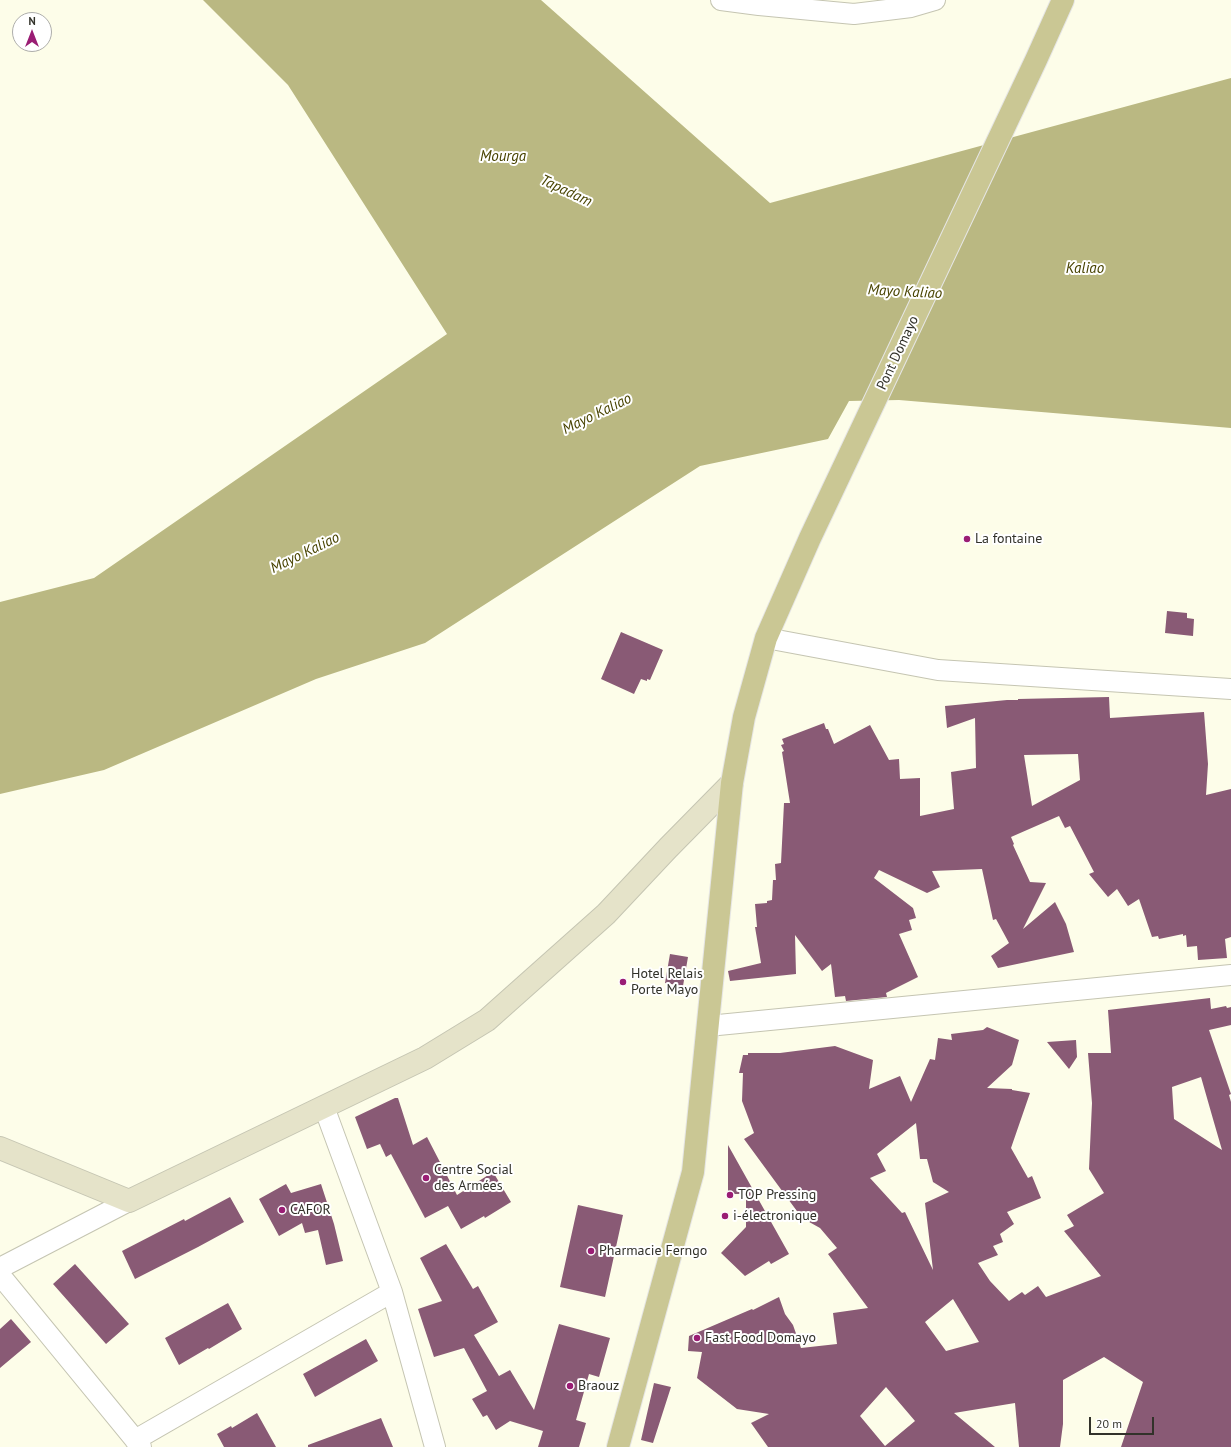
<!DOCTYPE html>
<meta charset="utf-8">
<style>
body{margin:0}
#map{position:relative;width:1231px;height:1447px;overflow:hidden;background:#fdfde9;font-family:"PT Sans",sans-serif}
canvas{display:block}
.north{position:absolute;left:12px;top:12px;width:40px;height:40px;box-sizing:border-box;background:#fff;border:1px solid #adadaa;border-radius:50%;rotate:0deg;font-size:11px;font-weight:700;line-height:16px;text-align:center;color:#32322a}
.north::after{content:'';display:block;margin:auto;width:14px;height:18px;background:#9a1d74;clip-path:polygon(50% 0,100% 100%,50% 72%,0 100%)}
.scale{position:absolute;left:1089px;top:1417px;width:65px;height:18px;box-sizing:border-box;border:2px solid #32322a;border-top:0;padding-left:5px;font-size:12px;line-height:14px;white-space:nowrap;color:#32322a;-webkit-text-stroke:3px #fff;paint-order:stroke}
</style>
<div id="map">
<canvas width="1231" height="1447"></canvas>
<div class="north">N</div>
<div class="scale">20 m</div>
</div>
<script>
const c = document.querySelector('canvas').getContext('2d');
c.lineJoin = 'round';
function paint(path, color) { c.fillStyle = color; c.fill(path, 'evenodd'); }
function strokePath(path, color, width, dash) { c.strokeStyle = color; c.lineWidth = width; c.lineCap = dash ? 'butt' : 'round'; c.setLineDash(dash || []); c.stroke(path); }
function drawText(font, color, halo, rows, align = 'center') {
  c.font = font + ' "PT Sans",sans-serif'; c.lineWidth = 4; c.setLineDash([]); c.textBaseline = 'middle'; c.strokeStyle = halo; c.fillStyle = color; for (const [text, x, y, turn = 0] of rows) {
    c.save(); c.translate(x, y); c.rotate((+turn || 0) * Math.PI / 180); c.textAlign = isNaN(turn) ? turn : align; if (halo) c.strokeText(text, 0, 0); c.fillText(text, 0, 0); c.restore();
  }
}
const water = new Path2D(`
 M 203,0 L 541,0 L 770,203 L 1231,78 L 1231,428 L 899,400 L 849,401 L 828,439 L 700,466 L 425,643 L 316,679 L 104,770 L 0,794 L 0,602 L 94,578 L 447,334 L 288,85 Z`);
const building = new Path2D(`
 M 1167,611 L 1187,613 L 1187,618 L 1194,619 L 1193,636 L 1165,633 Z
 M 621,632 L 663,650 L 650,680 L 647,679 L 647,681 L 641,679 L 634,694 L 601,679 Z
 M 1109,697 L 1110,718 L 1204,712 L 1208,764 L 1206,795 L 1231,789 L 1231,937 L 1225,939 L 1227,958 L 1198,960 L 1197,946 L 1187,947 L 1186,935 L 1183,936 L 1183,934 L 1159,939 L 1158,936 L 1152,937 L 1139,899 L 1128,906 L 1117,889 L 1108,897 L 1089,874 L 1094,872 L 1070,826 L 1065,828 L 1059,816 L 1011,837 L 1014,844 L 1013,845 L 1030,882 L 1046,883 L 1023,929 L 1055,902 L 1066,924 L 1074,952 L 998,968 L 991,956 L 1009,943 L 996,919 L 993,920 L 982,869 L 932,871 L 940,887 L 927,893 L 879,870 L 874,878 L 913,908 L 916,918 L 909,920 L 912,930 L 899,934 L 918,977 L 886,993 L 887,997 L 846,1001 L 845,996 L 835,997 L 831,964 L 822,971 L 795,935 L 796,974 L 730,981 L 728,971 L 761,963 L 755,927 L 757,927 L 755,904 L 767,903 L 767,901 L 772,900 L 773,880 L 776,880 L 775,864 L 781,863 L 784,803 L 790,803 L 782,752 L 784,751 L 781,745 L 784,744 L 782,739 L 824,723 L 826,729 L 828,729 L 834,744 L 870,725 L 889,760 L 899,759 L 900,779 L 920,778 L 920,816 L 954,809 L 951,772 L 976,768 L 975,718 L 947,728 L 945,706 L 1007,700 L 1018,700 L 1018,699 ZM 1078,754 L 1080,780 L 1032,806 L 1024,755 Z
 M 670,954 L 688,957 L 683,986 L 665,983 Z
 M 1210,998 L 1211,1009 L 1226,1006 L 1227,1008 L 1231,1007 L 1231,1025 L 1209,1030 L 1231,1094 L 1229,1095 L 1231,1102 L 1231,1447 L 1121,1447 L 1143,1382 L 1104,1357 L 1063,1380 L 1063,1424 L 1060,1447 L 1019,1447 L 1015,1403 L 954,1413 L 995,1447 L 768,1447 L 751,1423 L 769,1414 L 737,1409 L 697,1378 L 702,1352 L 688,1351 L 689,1336 L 752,1309 L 753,1310 L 779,1297 L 785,1314 L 793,1325 L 801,1348 L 837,1344 L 833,1313 L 868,1308 L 828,1254 L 837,1248 L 820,1228 L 802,1218 L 744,1139 L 754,1133 L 742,1101 L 743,1073 L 739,1073 L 743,1055 L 748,1055 L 748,1053 L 780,1053 L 835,1046 L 873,1060 L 869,1089 L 900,1076 L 911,1102 L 930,1059 L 935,1060 L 938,1038 L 952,1040 L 951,1034 L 983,1030 L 987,1027 L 1019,1040 L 1012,1065 L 987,1088 L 1012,1089 L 1012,1090 L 1030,1093 L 1011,1148 L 1028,1178 L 1032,1176 L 1041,1198 L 1007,1212 L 1014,1224 L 1000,1234 L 1003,1242 L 993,1246 L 998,1255 L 978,1263 L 990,1281 L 1009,1301 L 1022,1292 L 1025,1295 L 1038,1286 L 1046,1297 L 1101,1276 L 1064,1231 L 1074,1226 L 1067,1215 L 1104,1193 L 1089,1169 L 1092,1103 L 1088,1053 L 1111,1053 L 1108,1010 ZM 1201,1077 L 1213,1119 L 1222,1150 L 1174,1119 L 1172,1087 ZM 916,1123 L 920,1159 L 927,1159 L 933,1182 L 949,1192 L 925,1203 L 933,1270 L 905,1212 L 902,1213 L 870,1178 L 886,1171 L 877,1154 ZM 953,1299 L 979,1342 L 946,1351 L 925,1322 ZM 886,1387 L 915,1421 L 885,1446 L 860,1416 Z
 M 1076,1040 L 1077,1057 L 1069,1069 L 1047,1042 Z
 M 395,1098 L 398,1098 L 413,1145 L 427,1137 L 457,1195 L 493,1172 L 511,1202 L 485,1218 L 484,1216 L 461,1229 L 448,1206 L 425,1218 L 391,1154 L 386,1157 L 380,1144 L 367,1149 L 355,1117 Z
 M 728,1145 L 789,1254 L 771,1264 L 769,1261 L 745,1276 L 721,1253 L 746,1227 L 746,1194 L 728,1194 Z
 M 286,1184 L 291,1193 L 321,1184 L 334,1224 L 343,1261 L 326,1265 L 318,1230 L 305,1233 L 302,1223 L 279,1236 L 259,1199 Z
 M 230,1197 L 244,1222 L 198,1247 L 135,1279 L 122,1251 L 184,1219 L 185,1221 Z
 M 578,1205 L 623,1215 L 605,1297 L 560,1287 Z
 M 446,1244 L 473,1289 L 478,1286 L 498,1322 L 474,1335 L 499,1376 L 510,1370 L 534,1410 L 559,1324 L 610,1338 L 599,1377 L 589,1374 L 576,1420 L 586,1423 L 579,1447 L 538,1447 L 543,1431 L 510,1421 L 496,1430 L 487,1415 L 483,1417 L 472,1399 L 487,1391 L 464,1348 L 434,1357 L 418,1309 L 442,1301 L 420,1258 Z
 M 75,1264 L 129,1324 L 106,1344 L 53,1284 Z
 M 228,1303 L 242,1329 L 209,1349 L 208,1348 L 179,1365 L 165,1338 Z
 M 11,1319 L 31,1342 L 0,1368 L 0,1329 Z
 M 366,1339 L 378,1361 L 315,1397 L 303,1374 Z
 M 654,1383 L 671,1387 L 653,1443 L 641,1440 Z
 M 257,1413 L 276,1447 L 224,1447 L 217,1434 L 231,1426 L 232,1428 Z
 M 381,1418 L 393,1447 L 308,1447 L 308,1445 Z`);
const street = new Path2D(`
 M 721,0 L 759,5 L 854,14 L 911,7 L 935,0
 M 766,638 L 938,670 L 1231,689
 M 708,1026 L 1231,975
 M 324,1107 L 392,1292 L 435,1447
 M 0,1268 L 129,1201
 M 0,1275 L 141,1447
 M 135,1440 L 392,1292`);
const secondary = new Path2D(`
 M 0,1148 L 129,1201 L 425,1058 L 487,1020 L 606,914 L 668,848 L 732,783`);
const primary = new Path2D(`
 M 618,1447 L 693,1172 L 732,783 L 744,717 L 766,638 L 810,538 L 1036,60 L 1063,0`);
const markers = [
 [967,539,4,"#9a1d74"],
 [623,982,4,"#9a1d74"],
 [426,1178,4,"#9a1d74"],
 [730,1195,4,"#9a1d74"],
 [282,1210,4,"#9a1d74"],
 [725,1216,4,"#9a1d74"],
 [591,1251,4,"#9a1d74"],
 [697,1338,4,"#9a1d74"],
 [570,1386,4,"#9a1d74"]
];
const streetNames = [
 ["Pont Domayo",898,353,-65]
];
const poiNames = [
 ["La fontaine",975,539],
 ["Hotel Relais",631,974],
 ["Porte Mayo",631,990],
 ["Centre Social",434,1170],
 ["des Armées",434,1186],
 ["TOP Pressing",738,1195],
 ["CAFOR",290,1210],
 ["i-électronique",733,1216],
 ["Pharmacie Ferngo",599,1251],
 ["Fast Food Domayo",705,1338],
 ["Braouz",578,1386]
];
const waterNames = [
 ["Mourga",503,157],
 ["Tapadam",566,191,25],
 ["Kaliao",1085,269],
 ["Mayo Kaliao",905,292,3],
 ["Mayo Kaliao",597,414,-26],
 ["Mayo Kaliao",305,553,-26]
];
paint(water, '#bab882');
paint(building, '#895a75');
strokePath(street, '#c5c5b2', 22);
strokePath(secondary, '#c5c5b2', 24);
strokePath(primary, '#e6e6e5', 24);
strokePath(street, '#fff', 20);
strokePath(secondary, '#e5e3c9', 22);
strokePath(primary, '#cac794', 22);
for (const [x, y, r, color] of markers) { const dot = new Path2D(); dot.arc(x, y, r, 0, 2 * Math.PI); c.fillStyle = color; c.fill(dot); strokePath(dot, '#fff', 1.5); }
drawText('14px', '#32322a', '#fff', streetNames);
drawText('14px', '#32322a', '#fff', poiNames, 'left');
drawText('italic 15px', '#484300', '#fff', waterNames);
</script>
